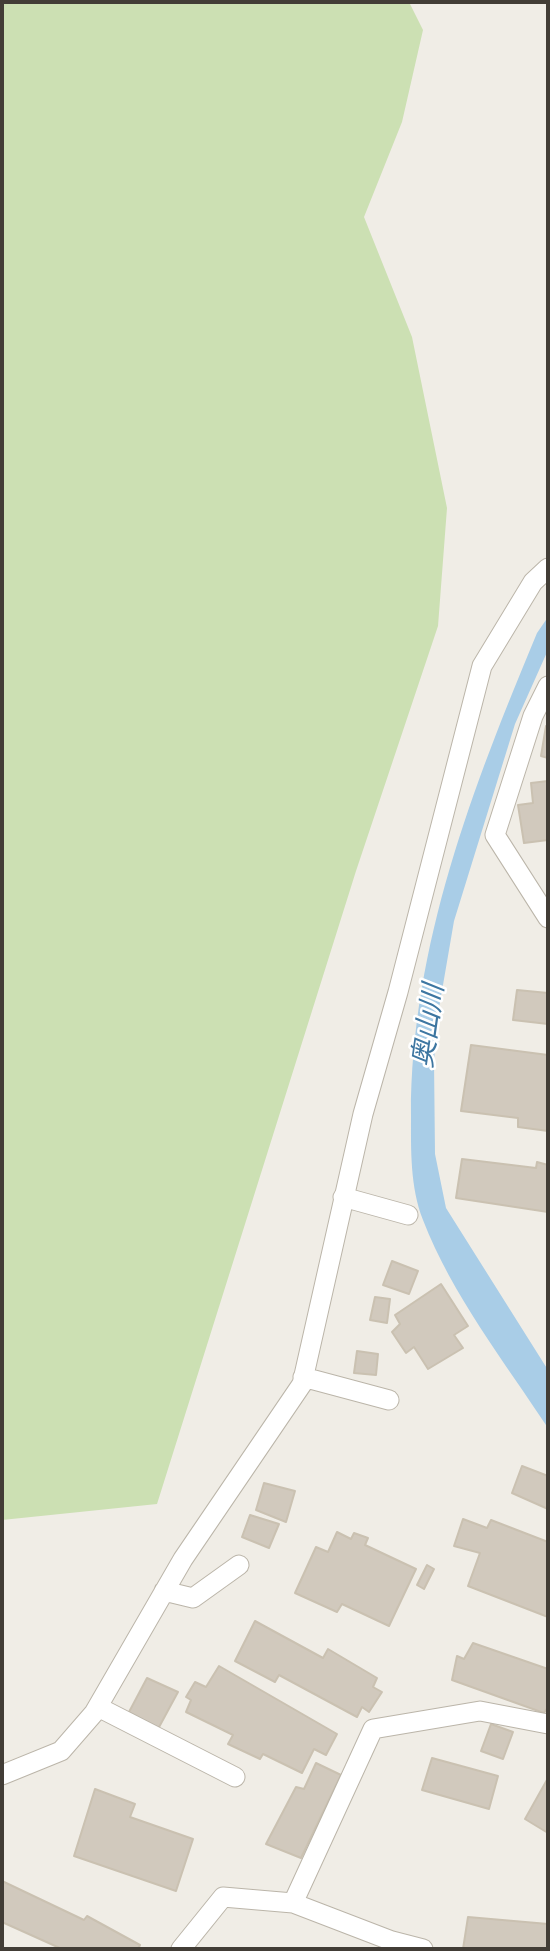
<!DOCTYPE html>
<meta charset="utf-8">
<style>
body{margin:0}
#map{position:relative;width:550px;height:1951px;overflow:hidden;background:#f0ede6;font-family:Cabin,sans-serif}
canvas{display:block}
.frame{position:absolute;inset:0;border:4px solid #423d36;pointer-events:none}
</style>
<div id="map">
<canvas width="550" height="1951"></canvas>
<div class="frame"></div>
</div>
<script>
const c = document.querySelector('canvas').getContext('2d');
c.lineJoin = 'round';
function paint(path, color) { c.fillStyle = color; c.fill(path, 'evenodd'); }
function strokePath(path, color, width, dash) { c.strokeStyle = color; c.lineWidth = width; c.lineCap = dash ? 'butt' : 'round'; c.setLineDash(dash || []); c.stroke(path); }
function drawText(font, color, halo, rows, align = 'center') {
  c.font = font + ' Cabin,"Noto Sans JP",sans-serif'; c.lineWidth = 5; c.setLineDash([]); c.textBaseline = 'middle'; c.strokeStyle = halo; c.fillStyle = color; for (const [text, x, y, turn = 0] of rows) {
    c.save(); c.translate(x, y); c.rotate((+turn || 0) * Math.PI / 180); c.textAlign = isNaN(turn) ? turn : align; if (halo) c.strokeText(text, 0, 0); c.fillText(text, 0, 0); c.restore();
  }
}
const green = new Path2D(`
 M 2,2 L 409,2 L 423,30 L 402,122 L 364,217 L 412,337 L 447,508 L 438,626 L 356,871 L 157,1504 L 2,1520 Z`);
const water = new Path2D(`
 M 548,617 L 548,650 L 515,724 L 454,921 L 438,1014 L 434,1061 L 435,1154 L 446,1208 L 548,1370 L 548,1428 C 504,1361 452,1295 423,1220 C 410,1187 411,1150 411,1115 C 411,945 473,787 537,633 Z`);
const building = new Path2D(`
 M 546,726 L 548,727 L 548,758 L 541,756 Z
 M 548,781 L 548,840 L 524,843 L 518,805 L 533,803 L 531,783 Z
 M 517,990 L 548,993 L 548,1024 L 513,1020 Z
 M 471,1045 L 548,1055 L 548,1131 L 518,1127 L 518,1118 L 461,1111 Z
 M 462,1159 L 536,1168 L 537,1162 L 548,1165 L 548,1212 L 456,1198 Z
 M 392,1261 L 418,1271 L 409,1294 L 383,1285 Z
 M 441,1284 L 468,1326 L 454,1335 L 463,1348 L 428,1369 L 414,1347 L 406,1353 L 392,1332 L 400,1324 L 395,1315 Z
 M 375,1297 L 390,1299 L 387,1323 L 370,1320 Z
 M 357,1351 L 378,1354 L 376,1375 L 354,1373 Z
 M 522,1466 L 548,1476 L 548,1509 L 512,1493 Z
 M 264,1483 L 295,1491 L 286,1522 L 256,1510 Z
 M 250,1515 L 279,1524 L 269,1548 L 242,1537 Z
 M 463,1519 L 487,1528 L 491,1520 L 548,1542 L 548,1617 L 468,1586 L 480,1553 L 454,1546 Z
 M 337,1532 L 351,1539 L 354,1533 L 368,1538 L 365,1545 L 416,1569 L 389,1626 L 342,1604 L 337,1612 L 295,1593 L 316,1547 L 328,1552 Z
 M 427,1565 L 434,1569 L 424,1589 L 417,1585 Z
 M 255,1621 L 323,1658 L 328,1649 L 377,1678 L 373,1687 L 382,1692 L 369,1712 L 362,1707 L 357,1717 L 279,1675 L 275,1682 L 235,1661 Z
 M 473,1643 L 548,1669 L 548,1707 L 544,1713 L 452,1680 L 457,1656 L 464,1659 Z
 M 219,1666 L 337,1734 L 326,1755 L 314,1749 L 302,1773 L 263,1754 L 260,1759 L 228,1744 L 233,1735 L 186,1712 L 191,1700 L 186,1697 L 195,1682 L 206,1687 Z
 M 147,1678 L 178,1692 L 158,1729 L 129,1712 Z
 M 491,1724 L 513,1732 L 503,1759 L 481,1751 Z
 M 432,1758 L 498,1776 L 489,1809 L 422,1790 Z
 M 316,1763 L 341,1775 L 301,1858 L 266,1844 L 296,1787 L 304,1789 Z
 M 548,1778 L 548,1833 L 525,1819 Z
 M 95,1789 L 135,1804 L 130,1817 L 193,1839 L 176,1891 L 74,1856 Z
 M 2,1881 L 84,1920 L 87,1916 L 140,1945 L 138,1949 L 62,1949 L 2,1922 Z
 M 468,1917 L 548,1924 L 548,1949 L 463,1949 Z`);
const lane = new Path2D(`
 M 548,686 L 533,716 L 495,835 L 548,918
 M 343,1197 L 408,1215
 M 303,1377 L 389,1400
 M 164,1591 L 193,1598 L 239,1565
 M 98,1707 L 235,1777
 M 2,1775 L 61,1751 L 94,1713 L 183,1559 L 302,1384 L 363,1114 L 398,992 L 482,666 L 533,582 L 548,568
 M 293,1903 L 373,1729 L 480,1711 L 548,1724
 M 181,1949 L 223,1897 L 293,1903 L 392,1941 L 423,1949`);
const waterNames = [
 ["奥山川",429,1026,-82]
];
paint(green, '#cce0b3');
paint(water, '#a9cde7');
paint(building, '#d1c9bd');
strokePath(building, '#cac1b1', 2);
strokePath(lane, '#bbb5a9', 21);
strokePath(lane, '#fff', 19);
drawText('italic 28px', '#3d76a1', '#fff', waterNames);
</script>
